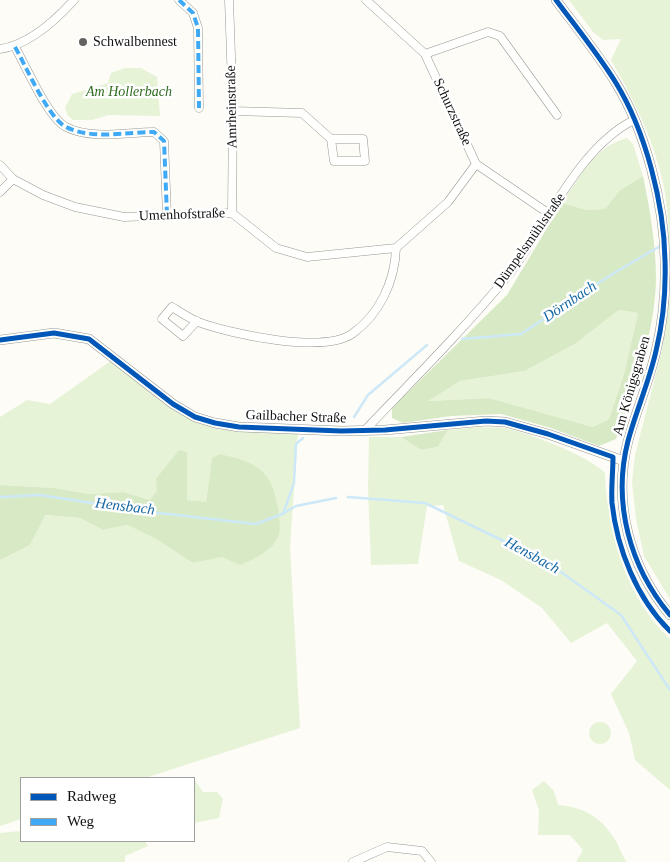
<!DOCTYPE html>
<meta charset="utf-8">
<style>
body{margin:0}
#map{position:relative;width:670px;height:862px;overflow:hidden;background:#fdfcf7;font-family:Georgia,serif}
canvas{display:block}
.legend{position:absolute;left:20px;top:777px;width:175px;height:65px;box-sizing:border-box;background:#fff;border:1px solid #a0a0a0;margin:0;padding:6px 9px;list-style:none;font-size:15px;color:#111}
.legend li{display:flex;align-items:center;gap:10px;height:25px}
.legend b{width:25px;border:1px solid #a0a0a0}
</style>
<div id="map">
<canvas width="670" height="862"></canvas>
<ul class="legend">
<li><b style="height:6px;background:#0057b8"></b>Radweg</li>
<li><b style="height:6px;background:#3fa9f5"></b>Weg</li>
</ul>
</div>
<script>
const c = document.querySelector('canvas').getContext('2d');
c.lineJoin = 'round';
function paint(path, color) { c.fillStyle = color; c.fill(path, 'evenodd'); }
function strokePath(path, color, width, dash) { c.strokeStyle = color; c.lineWidth = width; c.lineCap = dash ? 'butt' : 'round'; c.setLineDash(dash || []); c.stroke(path); }
function drawText(font, color, halo, rows, align = 'center') {
  c.font = font + ' Georgia,serif'; c.lineWidth = 5; c.setLineDash([]); c.textBaseline = 'middle'; c.strokeStyle = halo; c.fillStyle = color; for (const [text, x, y, turn = 0] of rows) {
    c.save(); c.translate(x, y); c.rotate((+turn || 0) * Math.PI / 180); c.textAlign = isNaN(turn) ? turn : align; if (halo) c.strokeText(text, 0, 0); c.fillText(text, 0, 0); c.restore();
  }
}
const green = new Path2D(`
 M 569,0 L 670,0 L 670,252 C 668,229 668,205 663,183 C 653,138 634,100 611,60 L 621,39 L 603,40 L 593,32 Z
 M 125,68 L 141,68 L 157,77 L 160,116 L 109,115 L 92,120 L 73,120 L 68,116 L 65,108 L 72,94 L 108,83 L 111,73 Z
 M 627,138 L 633,144 L 643,176 L 620,190 L 605,209 L 587,210 L 562,203 C 580,177 594,147 627,138 Z
 M 670,295 L 670,599 L 644,556 L 636,519 L 632,482 L 635,455 L 662,350 Z
 M 619,310 L 638,313 L 624,374 L 609,419 L 593,427 L 489,398 L 427,401 L 460,381 L 525,371 L 575,344 Z
 M 112,360 L 170,407 L 209,426 L 298,434 L 290,547 L 300,728 L 145,778 L 21,778 L 21,819 L 0,826 L 0,560 L 30,545 L 44,515 L 80,518 L 103,530 L 127,525 L 156,539 L 193,563 L 222,556 L 240,565 L 212,459 L 206,502 L 186,500 L 187,452 L 151,500 L 124,492 L 89,494 L 55,488 L 0,485 L 0,417 L 27,400 L 50,404 Z
 M 481,427 C 489,428 497,427 505,428 C 529,433 589,456 605,473 C 607,532 626,598 670,639 L 670,790 L 635,760 L 629,733 L 611,694 L 637,661 L 607,623 L 571,643 L 542,608 L 501,580 L 459,561 L 443,505 L 427,506 L 418,564 L 371,565 L 368,488 L 369,437 L 401,437 L 421,450 L 438,447 L 448,430 Z
 M589 733a11 11 0 1 1 22 0a11 11 0 1 1-22 0Z
 M 194,779 L 203,792 L 217,792 L 223,799 L 219,818 L 194,823 Z
 M 544,781 L 554,791 L 558,805 C 585,807 602,818 616,841 C 620,848 622,856 627,862 L 576,862 L 583,850 L 570,835 L 538,835 L 539,810 L 532,790 Z
 M 21,831 L 21,841 L 145,841 L 148,846 L 125,856 L 125,862 L 0,862 L 0,833 Z`);
const forest = new Path2D(`
 M 643,176 C 650,210 656,244 656,279 C 655,334 634,388 616,439 L 599,446 L 551,428 L 501,414 L 451,416 L 403,423 L 392,418 L 392,408 L 507,295 L 562,203 L 587,210 L 605,209 L 620,190 ZM 619,310 L 638,313 L 624,374 L 609,419 L 593,427 L 489,398 L 428,401 L 460,381 L 525,371 L 575,344 Z
 M 448,430 L 438,447 L 421,450 L 401,437 Z
 M 179,450 L 187,452 L 187,500 L 206,502 L 212,458 L 220,454 C 257,463 272,469 278,509 C 279,519 282,530 277,539 C 269,553 253,559 240,565 L 222,557 L 193,563 L 156,539 L 127,525 L 103,530 L 80,518 L 45,515 L 30,545 L 0,560 L 0,485 L 55,488 L 89,494 L 124,492 L 150,500 L 157,491 L 156,479 Z`);
const stream = new Path2D(`
 M 462,339 L 521,334 L 614,273 L 662,245
 M 354,417 L 368,395 L 427,345
 M 0,497 L 40,495 L 150,512 L 256,524 L 282,514 L 296,506 L 336,498
 M 348,497 L 425,503 L 547,562 L 621,615 L 670,690
 M 283,514 L 294,483 L 296,444 L 303,438`);
const minor = new Path2D(`
 M 179,0 L 193,13 L 198,28 L 199,108
 M 229,0 L 233,111 L 232,213
 M 366,0 L 425,54 L 476,164 L 548,213
 M 15,47 C 26,66 48,118 66,127 C 91,140 127,132 154,132 L 164,141 L 167,215
 M 0,49 C 29,45 55,21 74,0
 M 425,54 L 488,32 L 500,36 L 557,115
 M 233,111 L 302,113 L 331,139 L 363,139 L 365,161 L 334,161 L 331,139
 M 0,165 L 13,179 L 43,195 L 75,207 L 124,217 L 232,213 L 276,248 L 307,257 L 396,248 L 448,202 L 476,164
 M 0,192 L 13,179
 M 197,321 L 183,336 L 162,319 L 172,307 C 180,312 189,318 198,322 C 231,334 322,354 352,334 C 380,314 395,281 396,248
 M 366,429 C 413,380 462,331 506,278 C 544,231 577,148 634,120
 M 353,862 L 387,847 L 422,851 L 431,862`);
const tertiary = new Path2D(`
 M 556,0 C 576,27 598,54 616,83 C 646,132 664,204 665,260 C 666,290 663,322 656,351 C 649,382 636,411 628,441 C 612,503 630,567 670,615
 M 0,340 L 54,333 L 89,339 L 173,404 L 195,417 L 215,423 L 239,427 L 341,431 L 385,430 L 486,421 L 505,422 L 548,434 L 624,461`);
const quiet = new Path2D(`
 M 179,0 L 193,13 L 198,28 L 199,108
 M 15,47 C 26,66 48,118 66,127 C 91,140 127,132 154,132 L 164,141 L 167,215`);
const cycleway = new Path2D(`
 M 556,0 C 576,27 598,54 616,83 C 646,132 664,204 665,260 C 666,290 663,322 656,351 C 649,382 636,411 628,441 C 612,503 630,567 670,615
 M 0,340 L 54,333 L 89,339 L 173,404 L 195,417 L 215,423 L 239,427 L 341,431 L 385,430 L 486,421 L 505,422 L 548,434 L 613,457 C 613,472 611,488 612,503 C 617,549 637,599 670,631`);
const markers = [
 [83,42,5,"#646362"]
];
const poiNames = [
 ["Schwalbennest",93,42]
];
const parkNames = [
 ["Am Hollerbach",129,92]
];
const streetNames = [
 ["Amrheinstraße",232,107,-91],
 ["Schurzstraße",452,112,65],
 ["Umenhofstraße",182,215,-2],
 ["Dümpelsmühlstraße",530,241,-55],
 ["Am Königsgraben",632,386,-74],
 ["Gailbacher Straße",296,417,2]
];
const waterNames = [
 ["Dörnbach",570,302,-34],
 ["Hensbach",125,507,7],
 ["Hensbach",532,556,29]
];
paint(green, '#e7f3d7');
paint(forest, '#d8eac5');
strokePath(stream, '#cde8f7', 2.5);
strokePath(minor, '#979795', 9);
strokePath(tertiary, '#979795', 10);
strokePath(minor, '#fffffe', 8);
strokePath(tertiary, '#fffffe', 9);
strokePath(quiet, '#3fa9f5', 4, [8, 4]);
strokePath(cycleway, '#0057b8', 5);
for (const [x, y, r, color] of markers) { const dot = new Path2D(); dot.arc(x, y, r, 0, 2 * Math.PI); c.fillStyle = color; c.fill(dot); strokePath(dot, '#fff', 2); }
drawText('14px', '#111', '#fff', poiNames, 'left');
drawText('italic 14px', '#2f6b1f', '#fff', parkNames);
drawText('14px', '#111', '#fff', streetNames);
drawText('italic 15px', '#1768a6', '#fff', waterNames);
</script>
